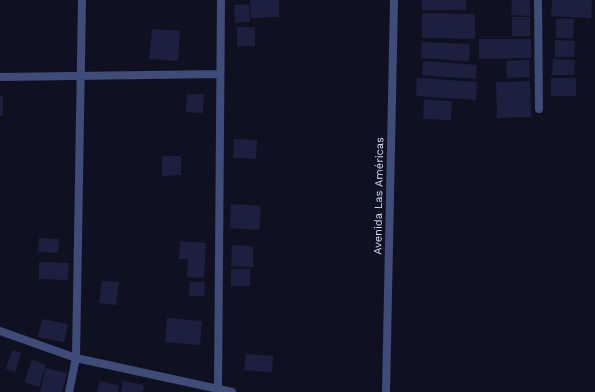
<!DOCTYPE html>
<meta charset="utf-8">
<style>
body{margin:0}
canvas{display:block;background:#0f1120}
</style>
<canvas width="595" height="392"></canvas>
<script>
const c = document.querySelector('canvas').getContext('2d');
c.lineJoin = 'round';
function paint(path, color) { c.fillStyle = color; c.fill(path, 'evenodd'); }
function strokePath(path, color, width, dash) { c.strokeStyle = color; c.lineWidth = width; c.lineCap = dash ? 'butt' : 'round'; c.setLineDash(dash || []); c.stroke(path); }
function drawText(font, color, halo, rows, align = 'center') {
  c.font = font + ' "Work Sans",sans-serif'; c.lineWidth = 3; c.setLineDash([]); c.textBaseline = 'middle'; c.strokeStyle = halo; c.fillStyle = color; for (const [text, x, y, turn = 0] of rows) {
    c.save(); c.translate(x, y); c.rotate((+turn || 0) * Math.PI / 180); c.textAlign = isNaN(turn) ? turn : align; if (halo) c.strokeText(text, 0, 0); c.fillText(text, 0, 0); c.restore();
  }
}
const building = new Path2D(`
 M 250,0 L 279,0 L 279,17 L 251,18 Z
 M 422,0 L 466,0 L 466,10 L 422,10 Z
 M 512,0 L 530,0 L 530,16 L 511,15 Z
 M 552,0 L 592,0 L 591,18 L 551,16 Z
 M 249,4 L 250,22 L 235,23 L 234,5 Z
 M 422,13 L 475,14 L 475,39 L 422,38 Z
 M 512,17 L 530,17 L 530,36 L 512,36 Z
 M 556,19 L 574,19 L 573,38 L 556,38 Z
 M 237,27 L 255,27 L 255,46 L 237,46 Z
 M 152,29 L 180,31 L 178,61 L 149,59 Z
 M 479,39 L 531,39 L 531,58 L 479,59 Z
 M 555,40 L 575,41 L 574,57 L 555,57 Z
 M 422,42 L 470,44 L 469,61 L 421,58 Z
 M 553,59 L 575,60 L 574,75 L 552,75 Z
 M 529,60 L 530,77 L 507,78 L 506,61 Z
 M 423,61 L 477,65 L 476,79 L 422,75 Z
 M 417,78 L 477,82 L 476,100 L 416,96 Z
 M 551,78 L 576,78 L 576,96 L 551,96 Z
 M 530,81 L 531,117 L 497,118 L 496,82 Z
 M 187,94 L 204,94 L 203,113 L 186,112 Z
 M 0,96 L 3,96 L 3,116 L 0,116 Z
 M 424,100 L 452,101 L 451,120 L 423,119 Z
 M 234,139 L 257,140 L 256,159 L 233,158 Z
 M 162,156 L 181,156 L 181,175 L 162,176 Z
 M 231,204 L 261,206 L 259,230 L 230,228 Z
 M 39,238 L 59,239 L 58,253 L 38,252 Z
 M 180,241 L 206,243 L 204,278 L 187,277 L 188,259 L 179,259 Z
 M 232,245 L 253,246 L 253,267 L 231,266 Z
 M 39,262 L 69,263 L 68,280 L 39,279 Z
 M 231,269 L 250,269 L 250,286 L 231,286 Z
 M 102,281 L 119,282 L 116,305 L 99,303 Z
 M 190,282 L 205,282 L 204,296 L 189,296 Z
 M 167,318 L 202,321 L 200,345 L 165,342 Z
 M 42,319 L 68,324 L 64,342 L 38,337 Z
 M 12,350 L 21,353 L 15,372 L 6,369 Z
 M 246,354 L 273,356 L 272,372 L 244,370 Z
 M 32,360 L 46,365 L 39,387 L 24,382 Z
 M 46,368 L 67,373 L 62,392 L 40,392 Z
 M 100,381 L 119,386 L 118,392 L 97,392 Z
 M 123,381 L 144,385 L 143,392 L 121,392 Z`);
const minor = new Path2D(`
 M 538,0 L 539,109
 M 0,77 L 220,74
 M 0,331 L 76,358 L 232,392
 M 218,388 L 221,0
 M 69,392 L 76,358 L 82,0
 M 386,392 L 394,0`);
const streetNames = [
 ["Avenida Las Américas",379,196,-89]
];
paint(building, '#1d1f3f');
strokePath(minor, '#3f4c7a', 8);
drawText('11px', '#d3d8fa', '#0f1120', streetNames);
</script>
